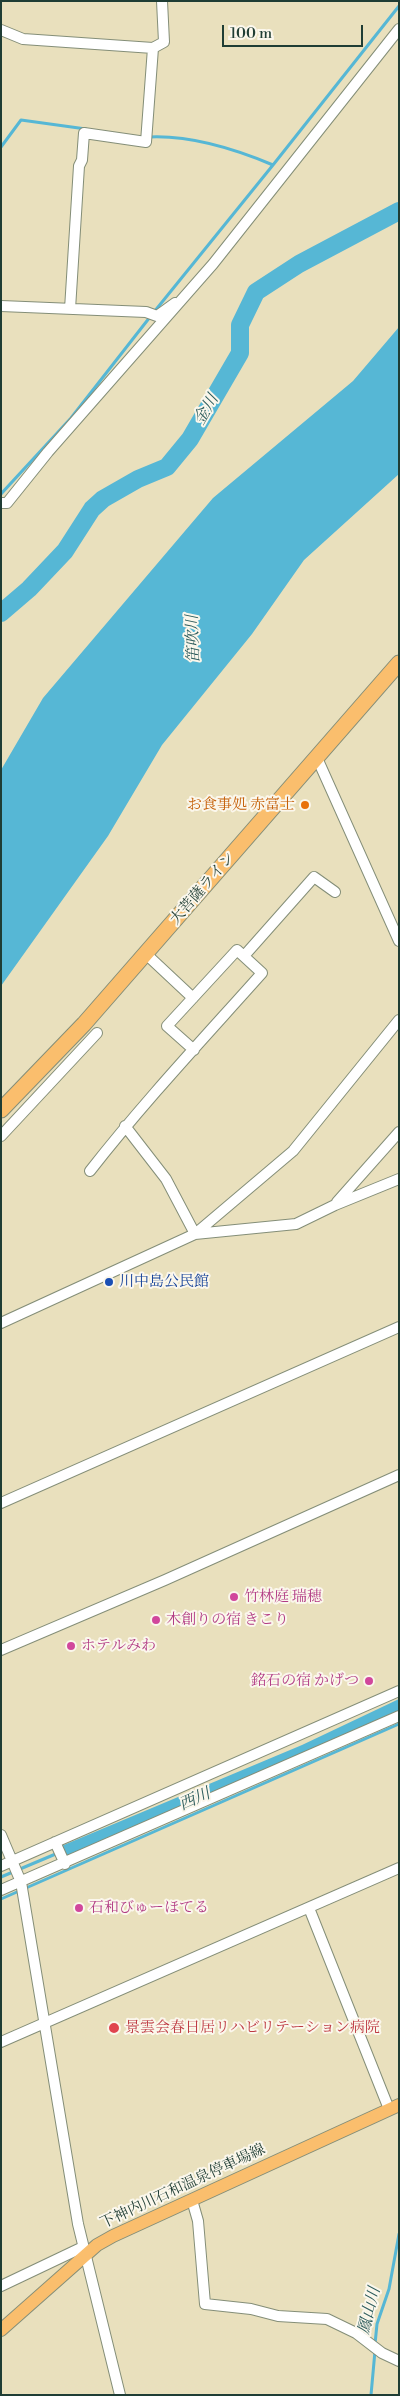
<!DOCTYPE html>
<meta charset="utf-8">
<style>
body{margin:0}
#map{position:relative;width:400px;height:2396px;overflow:hidden;background:#e9e0bd;font-family:"Libre Bodoni",serif}
canvas{display:block}
.frame{position:absolute;inset:0;border:2px solid #1f3d34;pointer-events:none}
.scale{position:absolute;left:222px;top:25px;width:141px;height:22px;box-sizing:border-box;border:2px solid #1f3d34;border-top:0;padding-left:6px;font-size:15px;line-height:18px;white-space:nowrap;color:#1f3d34;-webkit-text-stroke:4px #fbf7ec;paint-order:stroke}
</style>
<div id="map">
<canvas width="400" height="2396"></canvas>
<div class="frame"></div>
<div class="scale">100 m</div>
</div>
<script>
const c = document.querySelector('canvas').getContext('2d');
c.lineJoin = 'round';
function paint(path, color) { c.fillStyle = color; c.fill(path, 'evenodd'); }
function strokePath(path, color, width, dash) { c.strokeStyle = color; c.lineWidth = width; c.lineCap = dash ? 'butt' : 'round'; c.setLineDash(dash || []); c.stroke(path); }
function drawText(font, color, halo, rows, align = 'center') {
  c.font = font + ' "Libre Bodoni","Noto Serif JP",serif'; c.lineWidth = 4; c.setLineDash([]); c.textBaseline = 'middle'; c.strokeStyle = halo; c.fillStyle = color; for (const [text, x, y, turn = 0] of rows) {
    c.save(); c.translate(x, y); c.rotate((+turn || 0) * Math.PI / 180); c.textAlign = isNaN(turn) ? turn : align; if (halo) c.strokeText(text, 0, 0); c.fillText(text, 0, 0); c.restore();
  }
}
const water = new Path2D(`
 M 399,327 L 399,474 L 304,560 L 252,634 L 162,745 L 108,836 L 1,986 L 1,770 L 43,698 L 213,498 L 353,381 Z
 M 399,1699 L 399,1712 L 65,1859 L 59,1847 L 302,1745 Z`);
const stream = new Path2D(`
 M 149,137 C 191,135 235,149 273,165
 M 1,147 L 21,120 L 86,129
 M 154,312 L 273,165 L 399,6
 M 1,494 L 71,418 L 150,317
 M 1,1877 L 58,1853
 M 1,1899 L 399,1724
 M 375,2344 L 377,2324 L 389,2289 L 399,2234
 M 371,2395 L 375,2351`);
const river = new Path2D(`
 M 1,613 L 29,589 L 65,551 L 92,509 L 103,499 L 138,479 L 167,467 L 190,439 L 240,353 L 240,325 L 256,292 L 299,264 L 399,211`);
const minor = new Path2D(`
 M 1,30 L 23,39 L 153,48 L 164,42 L 162,1
 M 1,306 L 146,312 L 157,316 L 175,303
 M 70,309 L 79,166 L 82,160 L 84,133 L 146,142 L 153,48
 M 1,503 L 7,503 L 48,452 L 213,264 L 399,29
 M 317,758 L 399,941
 M 146,954 L 193,998
 M 244,956 L 314,877 L 335,892
 M 125,1126 L 166,1179 L 195,1234
 M 1,1136 L 97,1033
 M 90,1171 C 144,1102 204,1038 262,973 L 237,950 L 167,1026 L 194,1050
 M 337,1202 L 399,1132
 M 195,1234 L 296,1224 L 335,1205 L 399,1179
 M 1,1323 L 195,1234 L 293,1151 L 399,1020
 M 1,1503 L 399,1327
 M 1,1650 L 165,1580 L 399,1475
 M 1,1835 L 21,1882 L 78,2224 L 120,2395
 M 55,1842 L 65,1864
 M 1,1866 L 399,1691
 M 1,1890 L 399,1716
 M 309,1908 L 389,2109
 M 1,2042 L 399,1868
 M 192,2200 L 198,2221 L 205,2304 L 251,2309 L 278,2316 L 327,2319 L 356,2333 L 382,2353 L 399,2361
 M 1,2286 L 83,2247`);
const major = new Path2D(`
 M 1,2330 L 97,2245 L 113,2236 L 399,2105`);
const highway = new Path2D(`
 M 1,1110 L 84,1024 L 399,663`);
const markers = [
 [305,805,5,"#e8710a"],
 [109,1282,5,"#1a4fb4"],
 [234,1597,5,"#d1479c"],
 [156,1620,5,"#d1479c"],
 [71,1646,5,"#d1479c"],
 [369,1681,5,"#d1479c"],
 [79,1908,5,"#d1479c"],
 [114,2028,6,"#e0444e"]
];
const foodNames = [
 ["お食事処 赤富士",295,805]
];
const streetNames = [
 ["大菩薩ライン",203,889,-49],
 ["下神内川石和温泉停車場線",183,2187,-25]
];
const transitNames = [
 ["川中島公民館",119,1282]
];
const hotelNames = [
 ["竹林庭 瑞穂",244,1597],
 ["木創りの宿 きこり",166,1620],
 ["ホテルみわ",81,1646],
 ["銘石の宿 かげつ",359,1681,"right"],
 ["石和びゅーほてる",89,1908]
];
const healthNames = [
 ["景雲会春日居リハビリテーション病院",125,2028]
];
const waterNames = [
 ["金川",207,410,-60],
 ["笛吹川",194,639,-92],
 ["西川",195,1800,-24],
 ["鳳山川",370,2311,-76]
];
paint(water, '#56b7d5');
strokePath(stream, '#56b7d5', 3);
strokePath(river, '#56b7d5', 18);
strokePath(minor, '#848e78', 12);
strokePath(major, '#848e78', 14);
strokePath(highway, '#848e78', 17);
strokePath(minor, '#fff', 10);
strokePath(major, '#fabe6d', 12);
strokePath(highway, '#fabe6d', 15);
for (const [x, y, r, color] of markers) { const dot = new Path2D(); dot.arc(x, y, r, 0, 2 * Math.PI); c.fillStyle = color; c.fill(dot); strokePath(dot, '#fbf7ec', 2); }
drawText('15px', '#c56008', '#fbf7ec', foodNames, 'right');
drawText('15px', '#1f3d34', '#fbf7ec', streetNames);
drawText('15px', '#164399', '#fbf7ec', transitNames, 'left');
drawText('15px', '#b23c85', '#fbf7ec', hotelNames, 'left');
drawText('15px', '#be3a42', '#fbf7ec', healthNames, 'left');
drawText('italic 16px', '#2d5c5c', '#fbf7ec', waterNames);
</script>
